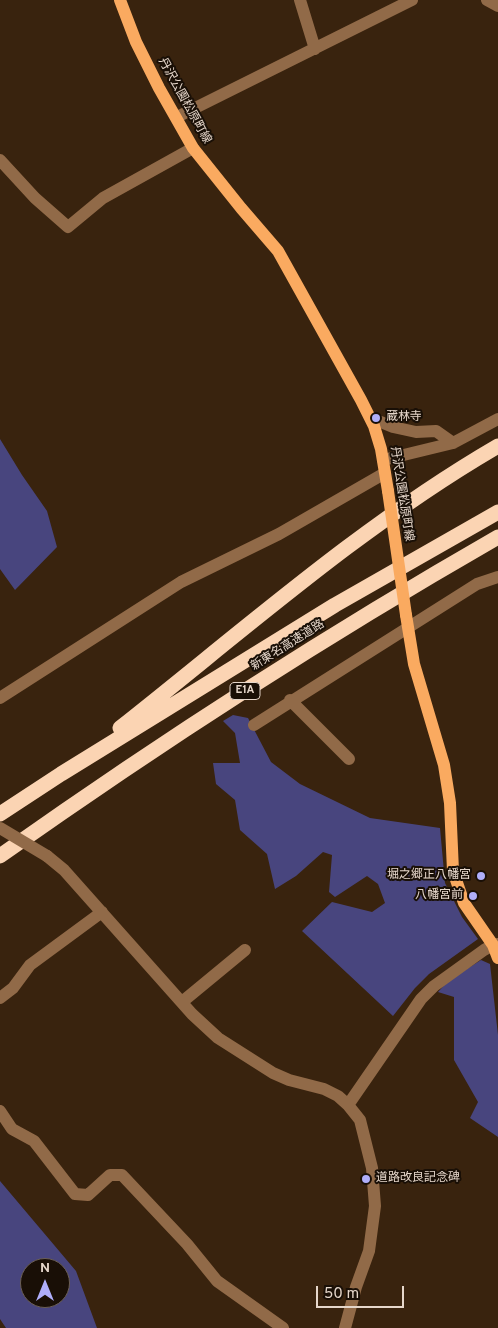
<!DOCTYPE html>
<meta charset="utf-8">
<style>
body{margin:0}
#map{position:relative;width:498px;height:1328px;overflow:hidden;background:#39230e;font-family:Overpass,sans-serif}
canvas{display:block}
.north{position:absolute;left:20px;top:1258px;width:50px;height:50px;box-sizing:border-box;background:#190f06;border:1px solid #6b5f54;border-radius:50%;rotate:0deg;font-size:14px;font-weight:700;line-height:20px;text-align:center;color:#e5d6ca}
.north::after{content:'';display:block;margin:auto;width:18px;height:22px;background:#afaefa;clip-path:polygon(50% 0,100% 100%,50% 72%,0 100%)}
.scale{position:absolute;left:316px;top:1286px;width:88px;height:22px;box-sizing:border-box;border:2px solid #e5d6ca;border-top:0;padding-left:6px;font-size:15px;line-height:18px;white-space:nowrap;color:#e5d6ca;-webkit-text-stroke:4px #190f06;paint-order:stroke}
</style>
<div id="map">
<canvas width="498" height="1328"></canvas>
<div class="north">N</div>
<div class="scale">50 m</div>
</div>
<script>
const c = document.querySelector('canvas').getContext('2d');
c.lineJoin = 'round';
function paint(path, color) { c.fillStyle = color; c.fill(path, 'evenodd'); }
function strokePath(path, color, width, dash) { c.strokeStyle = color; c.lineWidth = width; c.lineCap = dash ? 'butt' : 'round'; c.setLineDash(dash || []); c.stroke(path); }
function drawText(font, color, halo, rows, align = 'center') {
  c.font = font + ' Overpass,"Noto Sans JP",sans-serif'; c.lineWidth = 4; c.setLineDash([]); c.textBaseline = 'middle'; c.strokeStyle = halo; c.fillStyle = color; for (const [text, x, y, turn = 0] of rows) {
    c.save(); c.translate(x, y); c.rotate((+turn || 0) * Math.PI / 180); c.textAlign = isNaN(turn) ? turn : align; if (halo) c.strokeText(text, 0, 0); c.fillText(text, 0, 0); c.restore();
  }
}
const forest = new Path2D(`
 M 0,439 L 22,475 L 47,511 L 57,547 L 15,590 L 0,569 Z
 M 233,715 L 248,718 L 271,762 L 300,784 L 370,818 L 440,828 L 445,883 L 462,917 L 478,939 L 429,974 L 415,988 L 393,1016 L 302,931 L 332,902 L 372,912 L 385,903 L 378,884 L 367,876 L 335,897 L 329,892 L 332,855 L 323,852 L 296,876 L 275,889 L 267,854 L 240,830 L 235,800 L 216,784 L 213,763 L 240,763 L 235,733 L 223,721 Z
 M 481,960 L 490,964 L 498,1035 L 498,1137 L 470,1118 L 478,1102 L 454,1060 L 454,997 L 438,992 L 448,981 Z
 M 0,1181 L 76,1271 L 97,1328 L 6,1328 L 0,1319 ZM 30,1268 L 60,1268 L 60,1298 L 30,1298 Z`);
const minor = new Path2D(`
 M 300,0 L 315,49
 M 487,0 L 498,6
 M 177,117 L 412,0
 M 0,160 L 35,198 L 68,227 L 103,198 L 193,148
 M 371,418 L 393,427 L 416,432 L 436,431 L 453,443
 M 383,460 L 453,443 L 498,419
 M 0,698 L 181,582 L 279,534 L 385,473
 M 290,700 L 349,759
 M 254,725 L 477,584 L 498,577
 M 47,856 L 64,870 L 192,1014 L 218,1038 L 273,1073 L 289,1080 L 324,1089 L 338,1096 L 348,1105 L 360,1120 L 372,1168 L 375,1206 L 369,1251 L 356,1287 L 345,1328
 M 0,998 L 13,988 L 30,965 L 102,912
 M 182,1002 L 245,950
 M 348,1105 L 421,999 L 434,986 L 484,950 L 493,945 L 498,944
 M 0,1111 L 12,1129 L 34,1141 L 75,1194 L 88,1195 L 110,1175 L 122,1175 L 187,1244 L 217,1281 L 283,1328`);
const major = new Path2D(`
 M 120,0 L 136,42 L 159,88 L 193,148 L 241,208 L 278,251 L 361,400 L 374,426 L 381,449 L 388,491
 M 406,615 L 414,664 L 444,765 L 450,803 L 453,871 L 464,903 L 493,945 L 498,958`);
const highway = new Path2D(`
 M 120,728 C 243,631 362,525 498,446
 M 0,814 L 61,774 L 335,605 L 498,512
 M 0,856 C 161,742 327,635 498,537`);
const minorBridge = new Path2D(`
 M 0,828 L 47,856`);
const majorBridge = new Path2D(`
 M 388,491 L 406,615`);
const markers = [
 [376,418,5,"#afaefa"],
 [481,876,5,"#afaefa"],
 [473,896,5,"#afaefa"],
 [366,1179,5,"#afaefa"]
];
const shields = [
 [245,691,30]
];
const shieldNames = [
 ["E1A",245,691]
];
const streetNames = [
 ["丹沢公園松原町線",184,101,61],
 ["丹沢公園松原町線",401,494,81],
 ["新東名高速道路",288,646,-32]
];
const poiNames = [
 ["蔵林寺",386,418],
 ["堀之郷正八幡宮",471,876,"right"],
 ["八幡宮前",463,896,"right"],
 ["道路改良記念碑",376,1179]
];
paint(forest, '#48457e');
strokePath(minor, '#916a48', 12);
strokePath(major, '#faaa60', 12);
strokePath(highway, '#fbd4b3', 15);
strokePath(minorBridge, '#916a48', 12);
strokePath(majorBridge, '#faaa60', 12);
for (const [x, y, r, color] of markers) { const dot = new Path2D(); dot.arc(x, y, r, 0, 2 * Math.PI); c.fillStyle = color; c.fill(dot); strokePath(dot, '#190f06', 2); }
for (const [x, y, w] of shields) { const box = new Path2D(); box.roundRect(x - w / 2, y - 8.5, w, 17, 4); c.fillStyle = '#190f06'; c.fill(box); strokePath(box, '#e5d6ca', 1); }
drawText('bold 11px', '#e5d6ca', null, shieldNames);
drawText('12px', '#e5d6ca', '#190f06', streetNames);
drawText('12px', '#e5d6ca', '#190f06', poiNames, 'left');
</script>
